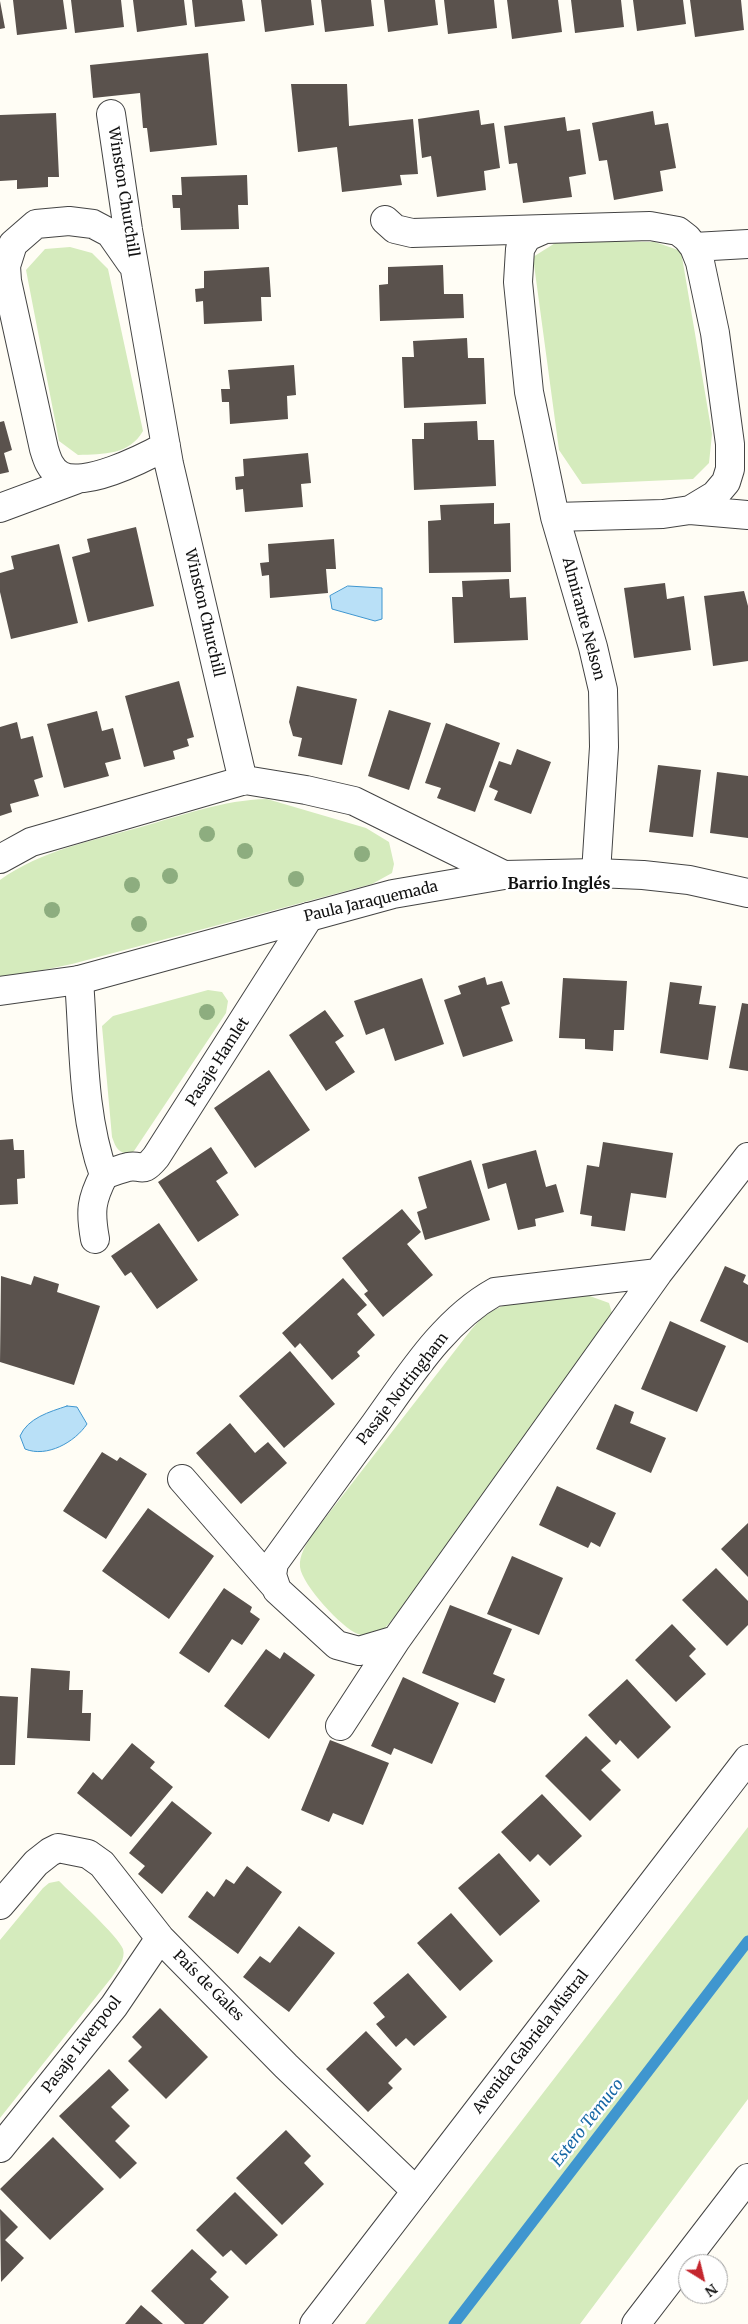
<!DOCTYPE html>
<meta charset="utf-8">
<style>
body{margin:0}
#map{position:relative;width:748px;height:2324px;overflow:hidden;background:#fffdf5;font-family:Merriweather,serif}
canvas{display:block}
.north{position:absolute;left:678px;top:2254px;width:50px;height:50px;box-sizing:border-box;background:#fff;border:1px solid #a0a0a0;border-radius:50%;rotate:144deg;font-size:14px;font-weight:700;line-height:20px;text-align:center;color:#111}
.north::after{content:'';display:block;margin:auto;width:18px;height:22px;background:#c4262e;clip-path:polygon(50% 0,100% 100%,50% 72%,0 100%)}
</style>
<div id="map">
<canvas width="748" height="2324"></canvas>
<div class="north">N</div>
</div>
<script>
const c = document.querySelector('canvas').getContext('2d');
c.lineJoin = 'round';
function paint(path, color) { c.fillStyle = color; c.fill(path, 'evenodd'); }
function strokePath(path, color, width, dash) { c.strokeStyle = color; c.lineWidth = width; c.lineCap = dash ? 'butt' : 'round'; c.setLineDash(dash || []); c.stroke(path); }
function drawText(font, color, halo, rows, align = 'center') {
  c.font = font + ' Merriweather,serif'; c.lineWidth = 5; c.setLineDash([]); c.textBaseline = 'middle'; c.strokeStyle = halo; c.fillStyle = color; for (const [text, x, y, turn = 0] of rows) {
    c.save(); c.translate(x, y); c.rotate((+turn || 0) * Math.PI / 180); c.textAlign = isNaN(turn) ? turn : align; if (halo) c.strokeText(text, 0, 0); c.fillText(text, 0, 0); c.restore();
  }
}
const green = new Path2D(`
 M 560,240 L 655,242 L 681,251 L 712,434 L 709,463 L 693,479 L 582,484 L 559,450 L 533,257 Z
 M 70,247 L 92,253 L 108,269 L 143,431 C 129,455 104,454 78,455 L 59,441 L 26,270 L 45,249 Z
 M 267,799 L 366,828 L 389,842 L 394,864 L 392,873 L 372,884 L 72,964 L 0,979 L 0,880 C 42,850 92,841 141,827 C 183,815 223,800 267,799 Z
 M 208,990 L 222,992 L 228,1001 L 226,1013 L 134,1151 L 130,1154 C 118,1153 116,1148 112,1137 L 102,1026 L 113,1016 Z
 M 587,1295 L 609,1303 L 612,1313 L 606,1330 L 393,1619 L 384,1629 L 373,1636 C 368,1636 362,1636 358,1634 C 342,1628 302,1585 300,1567 C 299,1555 306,1545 312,1535 L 464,1339 C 470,1331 477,1322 485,1316 C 512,1295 554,1298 587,1295 Z
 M 748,1827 L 748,2099 L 580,2324 L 365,2324 Z
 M 59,1881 C 71,1893 119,1937 123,1949 C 126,1959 117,1969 112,1977 L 0,2118 L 0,1940 L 43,1888 L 49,1883 Z`);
const water = new Path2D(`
 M 348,586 L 382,588 L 382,619 L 375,621 L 332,609 L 330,596 Z
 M 67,1406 L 77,1407 L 87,1424 C 75,1442 47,1458 25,1449 L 20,1436 C 28,1418 49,1412 67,1406 Z`);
const stream = new Path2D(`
 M 454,2324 L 748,1941`);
const building = new Path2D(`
 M 13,0 L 63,0 L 67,29 L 17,35 Z
 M 71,0 L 121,0 L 124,27 L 75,33 Z
 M 133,0 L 184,0 L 187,25 L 137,32 Z
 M 192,0 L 242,0 L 245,21 L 195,27 Z
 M 261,0 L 311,0 L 314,25 L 265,32 Z
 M 321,0 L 371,0 L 374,26 L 325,32 Z
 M 384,0 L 435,0 L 438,25 L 388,32 Z
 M 444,0 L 494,0 L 497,28 L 448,34 Z
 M 507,0 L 558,0 L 562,32 L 512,39 Z
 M 571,0 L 621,0 L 624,27 L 575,33 Z
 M 633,0 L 683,0 L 686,24 L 637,31 Z
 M 690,0 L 741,0 L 744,30 L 695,37 Z
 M 0,1 L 5,28 L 0,29 Z
 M 208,53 L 217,145 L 150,152 L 147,128 L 143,128 L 140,93 L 93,98 L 90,65 Z
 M 291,84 L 347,84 L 349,126 L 413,119 L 418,174 L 400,175 L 402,185 L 342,192 L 337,147 L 298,152 Z
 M 479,110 L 481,125 L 494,123 L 500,168 L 484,171 L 486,190 L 437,197 L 431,156 L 422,158 L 418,119 Z
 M 653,111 L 655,125 L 668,123 L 676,168 L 660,171 L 663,191 L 614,200 L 607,160 L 599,161 L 592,123 Z
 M 56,113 L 59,177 L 48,177 L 48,187 L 17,189 L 17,180 L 0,181 L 0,115 Z
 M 565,117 L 567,131 L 580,129 L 586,174 L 569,177 L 572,197 L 523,203 L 517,163 L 509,164 L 504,126 Z
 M 247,175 L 248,205 L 238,205 L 239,229 L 181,230 L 180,208 L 173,208 L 172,195 L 182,195 L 181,177 Z
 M 443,265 L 444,294 L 463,294 L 464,318 L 380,321 L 379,285 L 388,284 L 388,267 Z
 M 269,267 L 271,297 L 261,297 L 262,321 L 204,324 L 203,301 L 196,302 L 195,289 L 204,288 L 204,271 Z
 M 467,338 L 468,358 L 484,358 L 486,404 L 404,408 L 402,357 L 414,357 L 413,341 Z
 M 294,365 L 296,395 L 287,396 L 288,419 L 230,424 L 229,402 L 222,402 L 221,389 L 230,389 L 228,370 Z
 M 4,421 L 12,450 L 4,453 L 9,472 L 0,474 L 0,422 Z
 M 477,421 L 478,440 L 494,440 L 496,486 L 414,490 L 412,439 L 424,439 L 424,423 Z
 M 308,453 L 311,483 L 301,484 L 303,507 L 245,512 L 243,489 L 236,490 L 235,477 L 244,476 L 243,459 Z
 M 494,503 L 494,524 L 510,523 L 511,572 L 429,573 L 428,521 L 441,520 L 440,505 Z
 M 136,527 L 154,606 L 88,622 L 72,557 L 90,552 L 87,539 Z
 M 334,539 L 336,569 L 326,569 L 328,593 L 270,598 L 269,575 L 262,576 L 260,563 L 269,562 L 268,544 Z
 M 59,544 L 78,623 L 11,639 L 0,592 L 0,573 L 14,569 L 11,556 Z
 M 509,579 L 510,598 L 526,597 L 528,640 L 454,643 L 452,597 L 463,597 L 462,581 Z
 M 665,583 L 667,599 L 684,596 L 691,650 L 634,658 L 624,588 Z
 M 744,591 L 748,606 L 748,661 L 713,666 L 704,596 Z
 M 179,681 L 194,737 L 187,739 L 189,746 L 173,751 L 175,759 L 144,767 L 125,696 Z
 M 297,686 L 357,699 L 342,765 L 298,756 L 302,738 L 293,736 L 289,722 Z
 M 389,710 L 431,723 L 409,790 L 368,776 Z
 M 97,711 L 102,731 L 113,728 L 121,759 L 105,763 L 109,776 L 64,788 L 47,724 Z
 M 17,722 L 21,739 L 33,736 L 43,777 L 34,780 L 39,796 L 10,804 L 12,812 L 0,816 L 0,727 Z
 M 446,723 L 500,743 L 475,812 L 437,798 L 441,788 L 425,783 Z
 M 517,749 L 551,762 L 531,814 L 494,800 L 498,791 L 489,787 L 499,761 L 511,765 Z
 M 658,765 L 701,770 L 693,837 L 649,832 Z
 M 717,772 L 748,776 L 748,838 L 710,833 Z
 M 485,977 L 487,985 L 502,981 L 510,1004 L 501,1007 L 513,1041 L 463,1057 L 444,1000 L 461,994 L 458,986 Z
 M 422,978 L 444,1044 L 395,1061 L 384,1028 L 366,1035 L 354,1001 Z
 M 563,978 L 627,981 L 624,1030 L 614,1030 L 613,1051 L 585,1049 L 585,1039 L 559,1038 Z
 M 670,982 L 702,986 L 699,1004 L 716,1006 L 708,1060 L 660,1053 Z
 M 742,1003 L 748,1004 L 748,1071 L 729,1068 Z
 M 325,1010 L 344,1036 L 335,1042 L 355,1072 L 326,1091 L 289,1035 Z
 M 269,1070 L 310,1130 L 255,1168 L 214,1108 Z
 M 13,1139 L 14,1150 L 24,1150 L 25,1178 L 17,1179 L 18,1204 L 0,1205 L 0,1140 Z
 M 603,1142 L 673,1153 L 666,1198 L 631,1193 L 625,1231 L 591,1226 L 592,1216 L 580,1214 L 587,1165 L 599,1167 Z
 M 211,1147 L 228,1173 L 216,1181 L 239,1215 L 198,1242 L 158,1182 Z
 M 536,1150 L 546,1187 L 556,1184 L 564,1212 L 535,1219 L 536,1226 L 518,1230 L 506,1183 L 488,1189 L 482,1164 Z
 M 471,1160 L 490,1220 L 425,1240 L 417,1212 L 427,1208 L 418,1177 Z
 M 402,1209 L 421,1232 L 407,1244 L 433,1275 L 383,1317 L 364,1294 L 368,1291 L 342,1258 Z
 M 159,1223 L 198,1280 L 157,1309 L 131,1272 L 125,1276 L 111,1256 Z
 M 725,1266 L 746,1275 L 743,1282 L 748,1285 L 748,1343 L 700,1321 Z
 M 1,1276 L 31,1285 L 34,1276 L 59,1284 L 57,1292 L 100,1306 L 74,1385 L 0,1362 Z
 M 343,1278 L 367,1305 L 357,1314 L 375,1335 L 357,1352 L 360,1356 L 332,1380 L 300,1343 L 295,1348 L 282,1333 Z
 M 670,1321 L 726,1346 L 697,1412 L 641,1389 Z
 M 290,1351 L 335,1404 L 284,1448 L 239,1396 Z
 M 615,1404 L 634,1412 L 630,1423 L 666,1438 L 651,1473 L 596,1449 Z
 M 230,1423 L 255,1453 L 268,1442 L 287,1463 L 241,1504 L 196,1453 Z
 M 102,1452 L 117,1461 L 120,1457 L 147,1474 L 106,1539 L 63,1511 Z
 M 557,1486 L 616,1513 L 600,1547 L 591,1542 L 588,1548 L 539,1525 Z
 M 148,1508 L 214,1556 L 169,1619 L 102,1571 Z
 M 748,1523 L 748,1577 L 721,1549 Z
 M 512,1556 L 563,1578 L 539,1635 L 487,1614 Z
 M 716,1568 L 748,1601 L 748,1625 L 727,1646 L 682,1600 Z
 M 224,1588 L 252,1607 L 250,1612 L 260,1619 L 242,1645 L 232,1639 L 209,1673 L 179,1653 Z
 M 450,1605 L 512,1629 L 493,1674 L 505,1679 L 495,1703 L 422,1673 Z
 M 672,1624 L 696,1649 L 689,1656 L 706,1674 L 676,1702 L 635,1660 Z
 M 266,1649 L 280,1659 L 284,1652 L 315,1675 L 269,1739 L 224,1706 Z
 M 31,1668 L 70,1671 L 69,1690 L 83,1690 L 82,1713 L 91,1713 L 90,1741 L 27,1738 Z
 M 403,1677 L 459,1703 L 432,1764 L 394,1748 L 391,1755 L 371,1746 Z
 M 627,1679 L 671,1727 L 638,1759 L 620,1740 L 616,1745 L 588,1715 Z
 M 0,1696 L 18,1697 L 15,1765 L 0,1765 Z
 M 586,1736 L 611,1761 L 601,1770 L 621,1790 L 590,1821 L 545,1776 Z
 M 330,1740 L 389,1763 L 363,1825 L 333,1813 L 329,1822 L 301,1810 Z
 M 132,1743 L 155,1762 L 150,1768 L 173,1787 L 131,1837 L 77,1793 L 93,1772 L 102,1780 Z
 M 542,1794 L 582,1836 L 550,1866 L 538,1854 L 530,1862 L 501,1832 Z
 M 172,1801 L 212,1833 L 162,1894 L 138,1874 L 145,1866 L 129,1853 Z
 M 499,1853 L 540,1901 L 500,1936 L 458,1888 Z
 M 247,1866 L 282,1892 L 238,1954 L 188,1917 L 207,1891 L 214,1897 L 226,1879 L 234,1884 Z
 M 451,1913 L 493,1961 L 460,1991 L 417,1943 Z
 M 299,1926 L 335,1953 L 289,2012 L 243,1977 L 260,1956 L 270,1963 Z
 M 408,1973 L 447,2017 L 414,2046 L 406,2038 L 396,2047 L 376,2024 L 385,2017 L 373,2003 Z
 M 160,2008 L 208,2057 L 166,2099 L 128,2061 L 142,2047 L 132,2037 Z
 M 366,2031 L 402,2069 L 388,2083 L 393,2088 L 368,2112 L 326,2069 Z
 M 109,2069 L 129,2090 L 111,2107 L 130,2126 L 115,2141 L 137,2163 L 120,2179 L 59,2116 Z
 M 286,2130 L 311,2156 L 304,2163 L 324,2184 L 282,2225 L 236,2178 Z
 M 53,2137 L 104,2189 L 50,2240 L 0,2189 Z
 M 235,2192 L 278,2235 L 246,2265 L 231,2250 L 223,2257 L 196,2230 Z
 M 0,2209 L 18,2227 L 5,2240 L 24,2258 L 1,2282 Z
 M 192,2249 L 217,2272 L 210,2279 L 229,2297 L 203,2324 L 185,2324 L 151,2291 Z
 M 141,2305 L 163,2324 L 125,2324 Z`);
const minor = new Path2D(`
 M 111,114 L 128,230 L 169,464 L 243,781
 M 385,220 L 395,229 L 412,233 L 545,229
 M 694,247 L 748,244
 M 131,263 L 110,233 L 93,224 L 69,221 L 36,224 L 13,244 L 6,266 L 7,281 L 44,449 C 47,459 50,469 60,475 C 83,489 144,458 166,446
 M 0,508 L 78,479
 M 690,510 L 748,515
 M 555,517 L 663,514 L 690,510 L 715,495 L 726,482 L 730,469 L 730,444 L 715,333 L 700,262 L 694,247 L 687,238 L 678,231 L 650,226 L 545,229 L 527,237 L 520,249 L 518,282 L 529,392 L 555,517 L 593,647 L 603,690 L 604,747 L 596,873
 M 0,859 L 31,842 L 245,780 L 306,790 L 354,801 L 504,875
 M 79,980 C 84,1044 82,1114 104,1175 C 112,1172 120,1169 128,1167 C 143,1164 141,1175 156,1157 L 309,917
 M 95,1239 C 90,1211 91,1200 104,1175
 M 658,1273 L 495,1292 C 443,1321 409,1377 375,1424 C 341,1470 308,1516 274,1563 L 272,1575 L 277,1590 L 337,1645 L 359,1651 L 396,1640 L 658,1273 L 748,1157
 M 182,1479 L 274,1585
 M 340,1726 L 396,1640
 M 0,1905 L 36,1863 L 50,1852 L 58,1848 L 88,1854 L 102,1864 L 160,1938 L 286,2066 L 416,2191
 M 0,2148 L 114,2006 L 160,1938`);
const tertiary = new Path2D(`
 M 0,991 L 79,980 L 393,894 L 504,875 L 596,873 L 643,875 L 689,880 L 748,893
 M 314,2324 L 748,1759
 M 636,2324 L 748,2178`);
const trees = [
 [207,834],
 [245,851],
 [362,854],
 [170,876],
 [296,879],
 [132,885],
 [52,910],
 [139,924],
 [207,1012]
];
const streetNames = [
 ["Winston Churchill",123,192,81],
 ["Winston Churchill",204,613,77],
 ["Almirante Nelson",583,619,75],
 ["Paula Jaraquemada",371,902,-13],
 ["Pasaje Hamlet",218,1062,-57],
 ["Pasaje Nottingham",403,1389,-52],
 ["País de Gales",208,1986,45],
 ["Avenida Gabriela Mistral",531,2042,-52],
 ["Pasaje Liverpool",82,2045,-52]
];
const neighbourhoodNames = [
 ["Barrio Inglés",559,884]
];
const waterNames = [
 ["Estero Temuco",588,2123,-52]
];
paint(green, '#d5ebbd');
paint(water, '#b9e0f7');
strokePath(water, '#3f96cf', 1);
strokePath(stream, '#3f96cf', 11);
paint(building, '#5a524d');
strokePath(minor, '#444', 30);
strokePath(tertiary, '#444', 30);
strokePath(minor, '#fff', 28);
strokePath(tertiary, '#fff', 28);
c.fillStyle = '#8dad7f';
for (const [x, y] of trees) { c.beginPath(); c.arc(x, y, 8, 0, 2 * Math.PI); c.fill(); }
drawText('15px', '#111', '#fff', streetNames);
drawText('bold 16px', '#111', '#fff', neighbourhoodNames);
drawText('italic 16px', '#1768a6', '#fff', waterNames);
</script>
